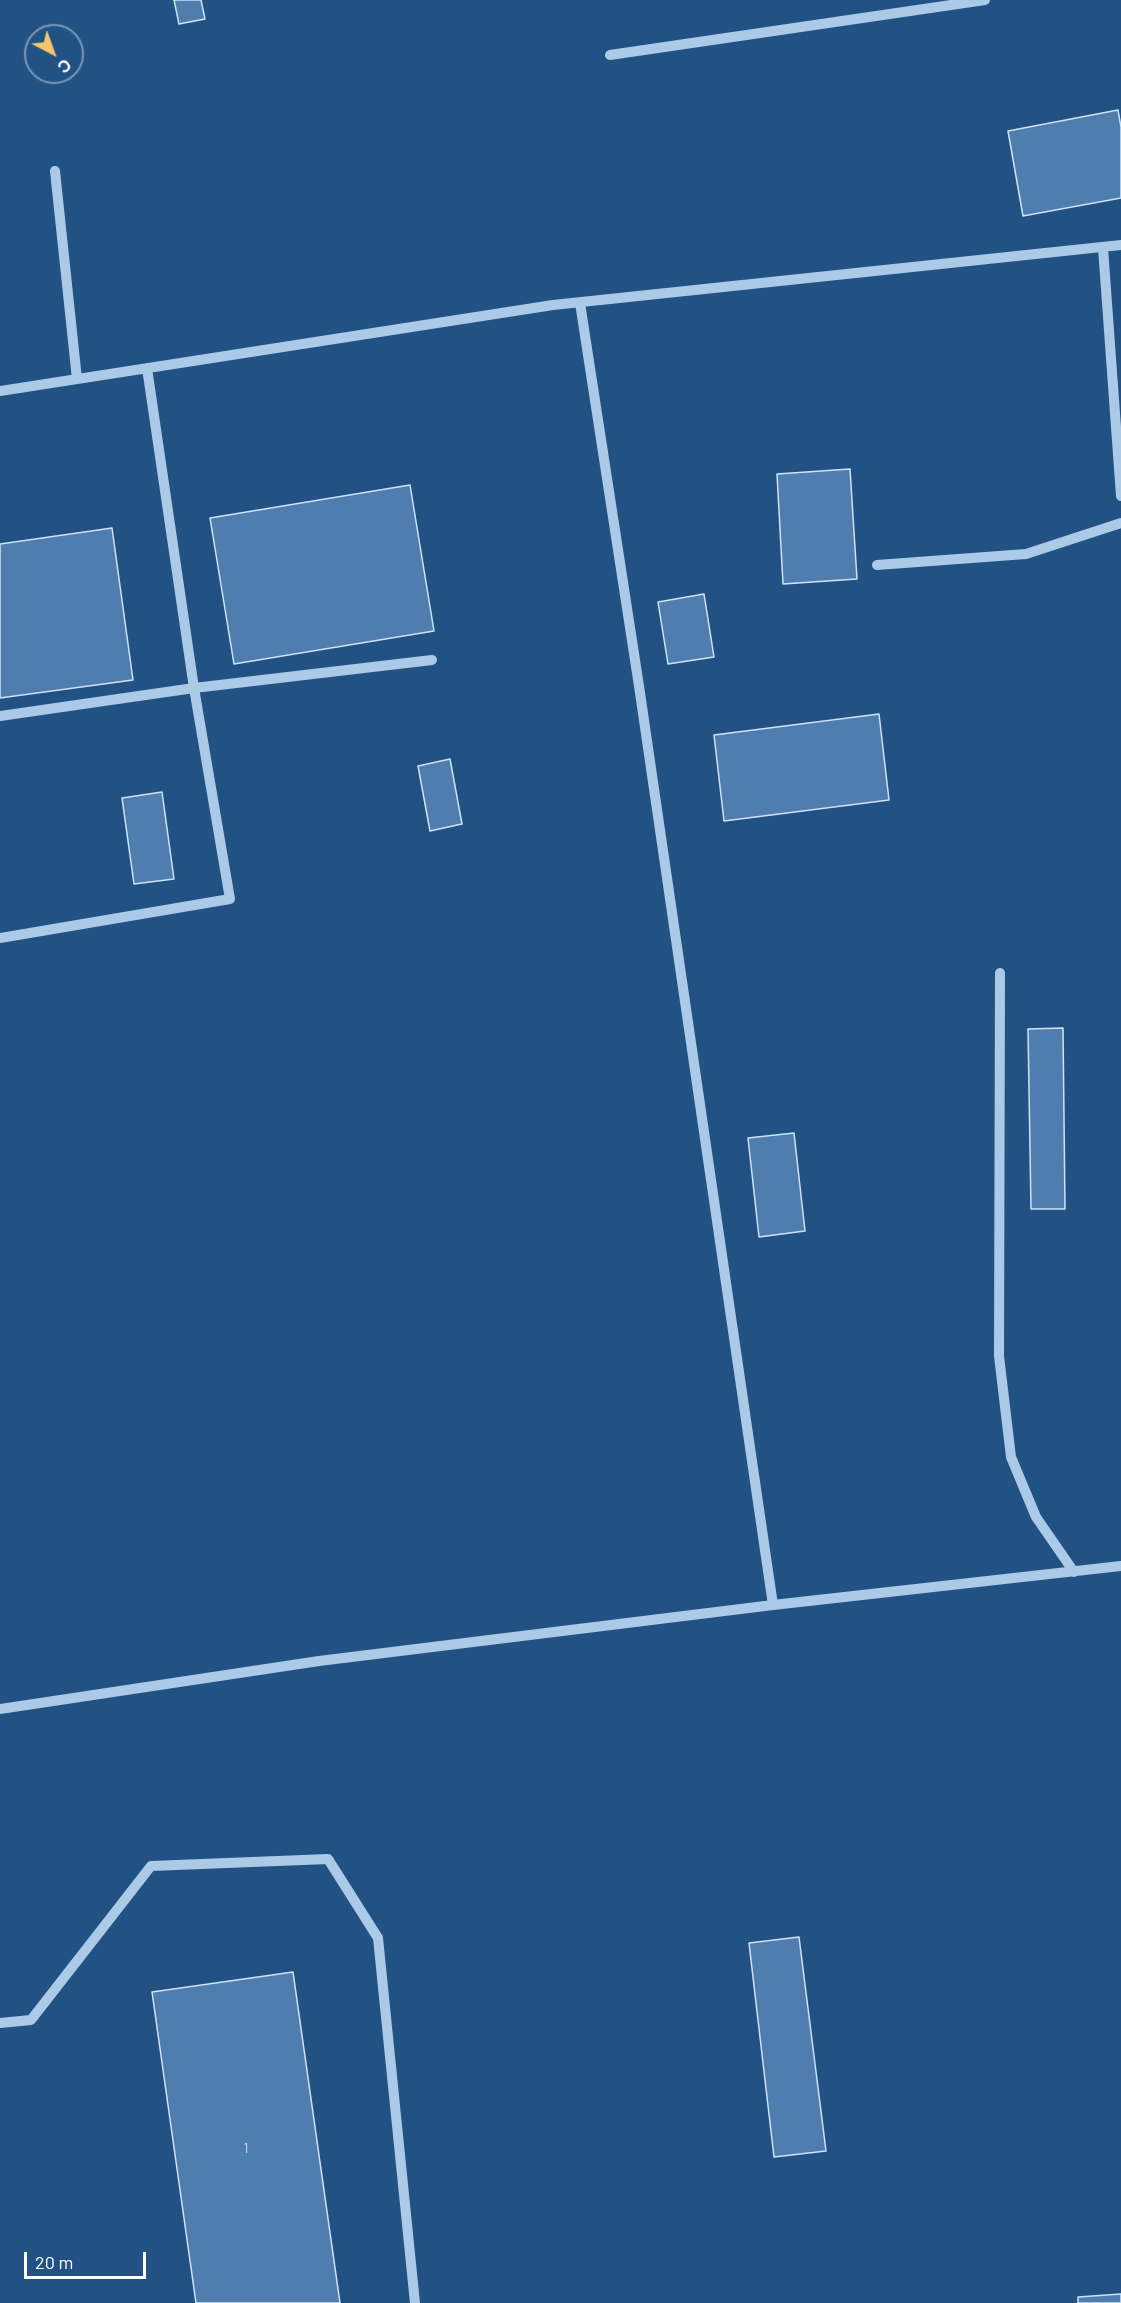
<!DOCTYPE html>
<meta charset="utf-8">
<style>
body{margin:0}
#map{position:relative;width:1121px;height:2303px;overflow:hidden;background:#225284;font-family:Barlow,sans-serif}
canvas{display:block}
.north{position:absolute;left:24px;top:24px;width:60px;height:60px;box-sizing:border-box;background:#225284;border:2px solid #7a97b5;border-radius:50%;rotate:139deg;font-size:16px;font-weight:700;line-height:24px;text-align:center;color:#fff}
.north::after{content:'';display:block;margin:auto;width:21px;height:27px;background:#f4c66d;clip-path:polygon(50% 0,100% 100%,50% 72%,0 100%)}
.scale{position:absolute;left:24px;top:2252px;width:122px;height:27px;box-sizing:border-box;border:3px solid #fff;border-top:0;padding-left:8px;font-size:18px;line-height:21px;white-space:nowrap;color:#fff;-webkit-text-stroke:4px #225284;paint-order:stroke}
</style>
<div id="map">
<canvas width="1121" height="2303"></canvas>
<div class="north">С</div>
<div class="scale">20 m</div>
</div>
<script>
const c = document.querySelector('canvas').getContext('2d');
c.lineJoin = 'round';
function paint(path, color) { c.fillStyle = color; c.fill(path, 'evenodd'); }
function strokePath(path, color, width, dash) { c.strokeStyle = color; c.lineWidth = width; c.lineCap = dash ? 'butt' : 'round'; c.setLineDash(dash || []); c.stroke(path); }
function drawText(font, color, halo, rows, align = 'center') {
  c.font = font + ' Barlow,sans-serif'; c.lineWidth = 4.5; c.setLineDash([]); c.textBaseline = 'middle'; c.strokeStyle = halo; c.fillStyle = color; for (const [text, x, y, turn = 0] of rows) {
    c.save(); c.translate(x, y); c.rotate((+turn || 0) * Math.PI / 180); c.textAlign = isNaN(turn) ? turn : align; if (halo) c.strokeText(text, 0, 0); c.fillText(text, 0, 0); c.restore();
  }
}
const building = new Path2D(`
 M 174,0 L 201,0 L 205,19 L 179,24 Z
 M 1118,110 L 1121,127 L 1121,198 L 1023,216 L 1008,131 Z
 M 850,469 L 857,579 L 783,584 L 777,474 Z
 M 410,485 L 434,631 L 234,664 L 210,518 Z
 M 112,528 L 133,680 L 0,698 L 0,544 Z
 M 704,594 L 714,657 L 668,664 L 658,602 Z
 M 879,714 L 889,800 L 724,821 L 714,735 Z
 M 450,759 L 462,824 L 430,831 L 418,766 Z
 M 162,792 L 174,879 L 134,884 L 122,798 Z
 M 1063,1028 L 1065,1209 L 1031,1209 L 1028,1029 Z
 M 794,1133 L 805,1231 L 759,1237 L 748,1138 Z
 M 799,1937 L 826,2151 L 774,2157 L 749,1943 Z
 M 293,1972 L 340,2303 L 196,2303 L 152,1992 Z
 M 1121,2294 L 1121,2303 L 1078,2303 L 1078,2297 Z`);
const minor = new Path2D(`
 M 610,55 L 985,0
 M 55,171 L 77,379
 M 1103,248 L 1121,496
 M 580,303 L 639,686 L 773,1605
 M 0,391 L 553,305 L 1121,245
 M 877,565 L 1026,554 L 1121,523
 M 0,716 L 194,688 L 432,660
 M 0,938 L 230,899 L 194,688 L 147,368
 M 1000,973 L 999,1356 L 1011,1457 L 1036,1517 L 1074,1572
 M 0,1709 L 319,1661 L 773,1605 L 1121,1566
 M 0,2023 L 31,2020 L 151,1866 L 328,1859 L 378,1938 L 415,2303`);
const numberNames = [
 ["1",246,2148]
];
paint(building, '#4f7eae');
strokePath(building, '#cee3f6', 1.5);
strokePath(minor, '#abcae8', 10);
drawText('14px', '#d3dfeb', null, numberNames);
</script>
